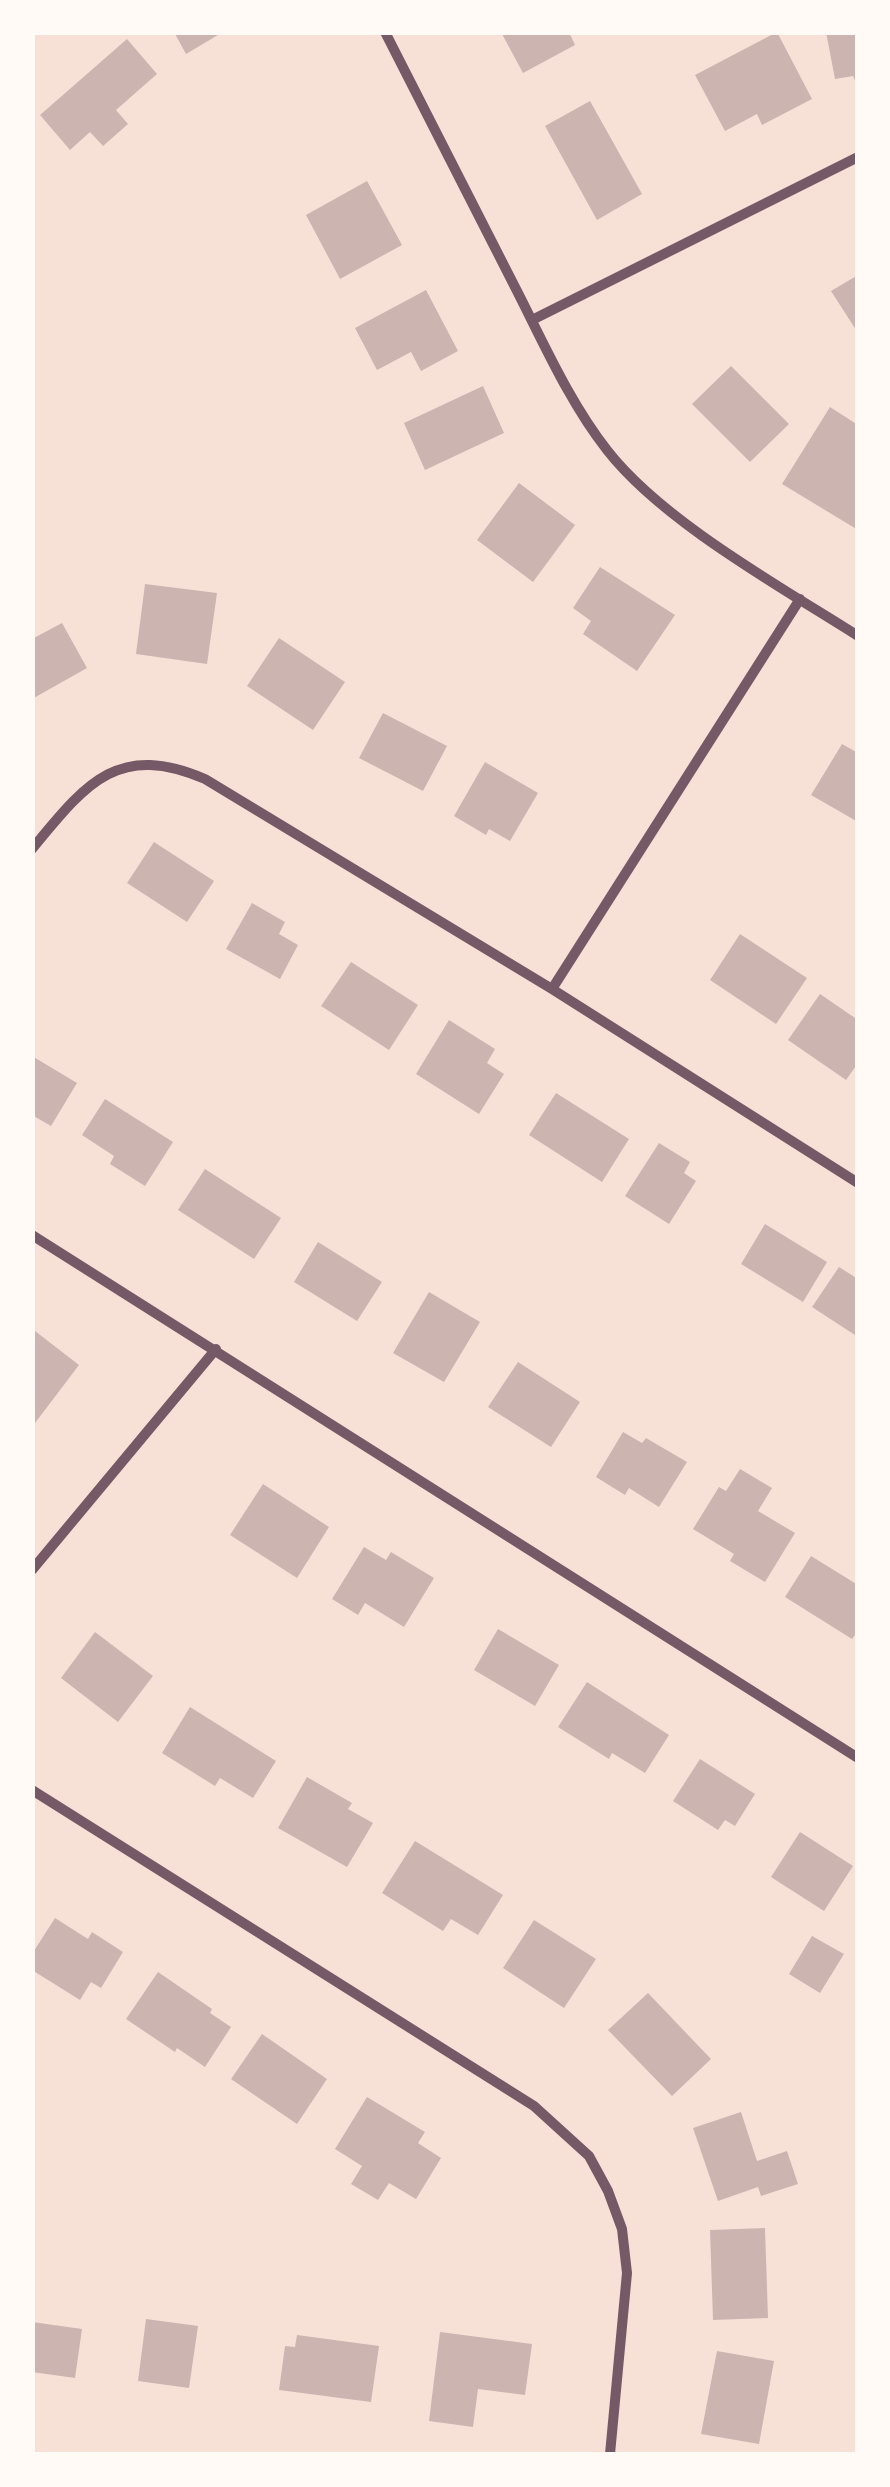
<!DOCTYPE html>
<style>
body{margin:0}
#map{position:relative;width:890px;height:2487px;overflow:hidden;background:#f7e1d7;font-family:"Varela Round",sans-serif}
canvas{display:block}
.frame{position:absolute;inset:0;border:35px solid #fffaf5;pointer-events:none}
</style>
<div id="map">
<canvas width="890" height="2487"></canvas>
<div class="frame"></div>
</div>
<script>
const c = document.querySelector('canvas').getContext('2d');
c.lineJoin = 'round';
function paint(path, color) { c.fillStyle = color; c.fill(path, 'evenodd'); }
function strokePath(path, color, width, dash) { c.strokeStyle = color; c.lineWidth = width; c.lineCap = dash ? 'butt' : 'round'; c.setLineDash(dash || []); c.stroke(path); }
const building = new Path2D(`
 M 174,32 L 223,32 L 186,54 Z
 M 501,32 L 569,32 L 575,45 L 523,73 Z
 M 777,32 L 812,99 L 762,125 L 757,114 L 725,131 L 695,75 Z
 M 826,32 L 858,32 L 858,87 L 853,76 L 835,79 Z
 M 127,39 L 157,74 L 116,110 L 128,124 L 103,146 L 90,132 L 70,150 L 40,115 Z
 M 590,101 L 642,194 L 597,220 L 545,126 Z
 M 367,181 L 402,245 L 340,279 L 306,215 Z
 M 858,275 L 858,333 L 831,291 Z
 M 426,290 L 458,351 L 421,371 L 411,352 L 377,370 L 355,328 Z
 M 731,366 L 789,424 L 750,462 L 692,404 Z
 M 483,386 L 504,433 L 425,470 L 404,423 Z
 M 830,407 L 858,425 L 858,530 L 782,484 Z
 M 519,483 L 575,525 L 533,582 L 477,540 Z
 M 600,567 L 675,615 L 637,671 L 583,634 L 591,621 L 573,608 Z
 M 145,584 L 217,593 L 207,664 L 136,654 Z
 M 62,623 L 87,668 L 32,699 L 32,639 Z
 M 279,638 L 345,682 L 313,730 L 247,686 Z
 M 383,713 L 447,746 L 423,791 L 359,758 Z
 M 842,744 L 858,753 L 858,822 L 811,795 Z
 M 485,762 L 538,793 L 510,841 L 489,829 L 486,835 L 454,816 Z
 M 154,842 L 214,881 L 187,922 L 127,883 Z
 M 252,903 L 285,922 L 279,934 L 298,945 L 280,979 L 226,949 Z
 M 740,934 L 807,978 L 776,1024 L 710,980 Z
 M 351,962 L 418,1005 L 389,1050 L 321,1006 Z
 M 820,994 L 858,1020 L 858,1063 L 846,1080 L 788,1040 Z
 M 449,1020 L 495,1049 L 487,1063 L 504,1074 L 479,1114 L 416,1074 Z
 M 32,1056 L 77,1083 L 51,1126 L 32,1115 Z
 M 556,1093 L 629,1139 L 602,1182 L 529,1135 Z
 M 105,1099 L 173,1142 L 145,1186 L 110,1164 L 114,1156 L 82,1135 Z
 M 659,1143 L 690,1162 L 684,1173 L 696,1181 L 669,1224 L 625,1196 Z
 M 205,1169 L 281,1218 L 254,1259 L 178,1210 Z
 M 765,1224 L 827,1262 L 803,1302 L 741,1264 Z
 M 318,1242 L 382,1282 L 357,1321 L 294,1282 Z
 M 839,1267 L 858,1279 L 858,1337 L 812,1307 Z
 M 429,1292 L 480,1322 L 444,1382 L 393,1353 Z
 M 35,1331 L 79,1365 L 32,1427 L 32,1334 Z
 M 518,1362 L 580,1402 L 551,1447 L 488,1407 Z
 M 623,1432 L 642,1443 L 646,1438 L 687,1462 L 659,1507 L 629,1488 L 625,1495 L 596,1477 Z
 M 740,1469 L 772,1488 L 758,1511 L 795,1533 L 765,1582 L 730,1561 L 734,1554 L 693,1529 L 719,1487 L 726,1491 Z
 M 263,1484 L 329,1527 L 297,1578 L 230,1535 Z
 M 364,1547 L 386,1560 L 391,1552 L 434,1578 L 404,1627 L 365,1603 L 358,1615 L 332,1599 Z
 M 811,1556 L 858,1585 L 858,1631 L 852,1639 L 785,1597 Z
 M 498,1629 L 559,1665 L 535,1706 L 474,1670 Z
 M 95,1632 L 153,1676 L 118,1722 L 61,1678 Z
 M 587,1682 L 669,1735 L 645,1773 L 612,1753 L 609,1759 L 558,1727 Z
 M 190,1707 L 276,1761 L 253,1798 L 220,1778 L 215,1786 L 162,1753 Z
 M 700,1759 L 755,1794 L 735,1826 L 725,1820 L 718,1830 L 673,1801 Z
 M 307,1777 L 352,1803 L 348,1809 L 373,1823 L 347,1867 L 278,1828 Z
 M 800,1832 L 853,1866 L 824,1911 L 771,1877 Z
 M 415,1841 L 503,1895 L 478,1935 L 451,1919 L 443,1931 L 382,1893 Z
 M 55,1918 L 88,1939 L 92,1932 L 123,1952 L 101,1988 L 91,1982 L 80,2000 L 32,1970 L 32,1954 Z
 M 534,1920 L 596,1959 L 564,2008 L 503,1968 Z
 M 812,1936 L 844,1954 L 820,1993 L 789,1974 Z
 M 158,1972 L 212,2009 L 210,2013 L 231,2027 L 205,2067 L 177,2048 L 175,2052 L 126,2019 Z
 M 648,1993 L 711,2059 L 672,2096 L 608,2030 Z
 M 262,2034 L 327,2079 L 297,2124 L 231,2079 Z
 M 367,2097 L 425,2132 L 418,2143 L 441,2158 L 416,2199 L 389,2183 L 378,2200 L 351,2184 L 362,2166 L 335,2149 Z
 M 741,2112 L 757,2161 L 787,2151 L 798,2184 L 761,2196 L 758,2187 L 718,2201 L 693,2128 Z
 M 765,2228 L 768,2318 L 713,2320 L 710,2230 Z
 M 146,2319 L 198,2326 L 189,2388 L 138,2381 Z
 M 32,2322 L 82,2329 L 75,2378 L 32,2372 Z
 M 440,2332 L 532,2344 L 525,2395 L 478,2389 L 473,2427 L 429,2421 Z
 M 297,2335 L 379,2346 L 371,2402 L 279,2390 L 285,2346 L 295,2347 Z
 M 717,2351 L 774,2361 L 759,2444 L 701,2434 Z`);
const minor = new Path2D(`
 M 385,32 C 429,119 473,205 517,291 C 544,344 570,403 607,450 C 662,521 781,587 858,636
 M 532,320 L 858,157
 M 32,849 C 85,785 117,741 205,779 L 552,989 L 858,1183
 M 552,989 L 800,599
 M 32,1235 L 858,1758
 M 32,1570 L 216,1349
 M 32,1790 L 534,2106 L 589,2156 L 608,2191 L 622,2229 L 627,2273 L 610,2454`);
paint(building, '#ccb4b1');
strokePath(minor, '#755966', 10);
</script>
